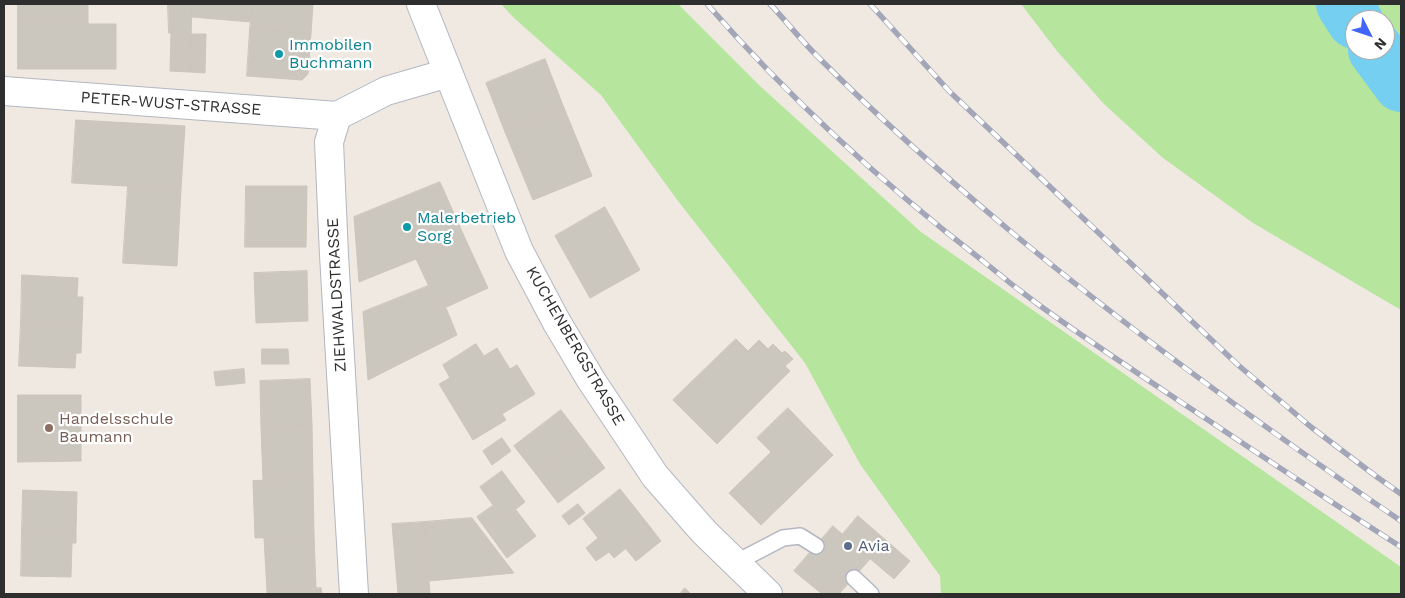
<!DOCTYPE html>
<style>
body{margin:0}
#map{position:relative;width:1405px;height:598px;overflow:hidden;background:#efe9e1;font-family:"Work Sans",sans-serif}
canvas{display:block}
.frame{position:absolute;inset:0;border:5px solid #2e2e2e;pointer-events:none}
.north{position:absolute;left:1345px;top:10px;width:50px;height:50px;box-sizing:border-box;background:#fff;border:1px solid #ababab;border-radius:50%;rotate:131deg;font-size:14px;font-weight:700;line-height:20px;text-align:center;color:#2e2e2e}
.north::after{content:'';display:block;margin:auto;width:18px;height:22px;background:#4264fb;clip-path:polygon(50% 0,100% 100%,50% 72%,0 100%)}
</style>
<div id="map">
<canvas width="1405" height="598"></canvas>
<div class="frame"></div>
<div class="north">N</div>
</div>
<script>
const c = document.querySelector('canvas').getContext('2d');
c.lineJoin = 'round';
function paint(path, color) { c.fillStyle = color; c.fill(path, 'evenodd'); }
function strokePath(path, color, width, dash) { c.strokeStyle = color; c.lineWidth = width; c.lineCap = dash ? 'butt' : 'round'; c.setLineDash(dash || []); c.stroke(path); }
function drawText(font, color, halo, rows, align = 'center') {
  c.font = font + ' "Work Sans",sans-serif'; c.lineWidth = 4.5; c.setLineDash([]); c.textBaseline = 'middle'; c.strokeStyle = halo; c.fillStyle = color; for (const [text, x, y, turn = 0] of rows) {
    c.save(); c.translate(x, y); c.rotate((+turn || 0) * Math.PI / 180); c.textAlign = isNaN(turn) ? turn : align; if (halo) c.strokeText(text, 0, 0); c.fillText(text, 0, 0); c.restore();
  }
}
const green = new Path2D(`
 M 501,4 L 678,4 L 760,86 L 921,232 L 1401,567 L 1401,594 L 941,594 L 940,576 L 860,464 L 805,363 L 678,201 L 601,95 L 514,18 Z
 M 1021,4 L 1401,4 L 1401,310 L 1253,223 L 1163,158 L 1104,104 L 1057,51 ZM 1355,20 L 1385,20 L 1385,50 L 1355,50 Z`);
const river = new Path2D(`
 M 1344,4 L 1355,21
 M 1376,50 L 1401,84`);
const building = new Path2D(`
 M 18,4 L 88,4 L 88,24 L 18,24 Z
 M 168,4 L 192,4 L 190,72 L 170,71 L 171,33 L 169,33 Z
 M 192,4 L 253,4 L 251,22 L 192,17 Z
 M 253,4 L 313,4 L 311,34 L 250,29 Z
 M 18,24 L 116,24 L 116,69 L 18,69 Z
 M 250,29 L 311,34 L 308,74 L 302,80 L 247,76 Z
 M 191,34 L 206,34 L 205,73 L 190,72 Z
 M 545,59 L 564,108 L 505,132 L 486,83 Z
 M 564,108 L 592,176 L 533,200 L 505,132 Z
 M 76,120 L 185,126 L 181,189 L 72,183 Z
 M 440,182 L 464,236 L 416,259 L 359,282 L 354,217 Z
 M 128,186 L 181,189 L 177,266 L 123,263 Z
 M 246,186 L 307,186 L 306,247 L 245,247 Z
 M 605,207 L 640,270 L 590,298 L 555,236 Z
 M 464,236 L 488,288 L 440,310 L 416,259 Z
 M 307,271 L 308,321 L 256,323 L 254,273 Z
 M 22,275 L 78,278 L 77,297 L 83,297 L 82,324 L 21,322 Z
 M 428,286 L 440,310 L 446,308 L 457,335 L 368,380 L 363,312 Z
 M 21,322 L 82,324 L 81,353 L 76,353 L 75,368 L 19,366 Z
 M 736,339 L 748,351 L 759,340 L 768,349 L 773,344 L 782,353 L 785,351 L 793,359 L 785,366 L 790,371 L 717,444 L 673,400 Z
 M 476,344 L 484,356 L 497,348 L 510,369 L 517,365 L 535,394 L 502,414 L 506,420 L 473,440 L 439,384 L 450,378 L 443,365 Z
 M 262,349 L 288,349 L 289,364 L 262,364 Z
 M 244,369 L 245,383 L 216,386 L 214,372 Z
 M 310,379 L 312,425 L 261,427 L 260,381 Z
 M 18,395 L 81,395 L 81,461 L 18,462 Z
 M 788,408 L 833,455 L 761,525 L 729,493 L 771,452 L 757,438 Z
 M 561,410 L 583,439 L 536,474 L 514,446 Z
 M 312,425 L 313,479 L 263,481 L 261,427 Z
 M 502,438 L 511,451 L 492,465 L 483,451 Z
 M 583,439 L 605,468 L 558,503 L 536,474 Z
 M 502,471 L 525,502 L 503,519 L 480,487 Z
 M 313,479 L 314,536 L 255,538 L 253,481 Z
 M 620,489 L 651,528 L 614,558 L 609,552 L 596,561 L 586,548 L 598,538 L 583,519 Z
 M 23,490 L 77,492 L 76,531 L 22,530 Z
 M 578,504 L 585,513 L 569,525 L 562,516 Z
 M 494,505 L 503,519 L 516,510 L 536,536 L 507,558 L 477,517 Z
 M 858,516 L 910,561 L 894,579 L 842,535 Z
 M 472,518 L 514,573 L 429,581 L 424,522 Z
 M 424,522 L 430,594 L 398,594 L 392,524 Z
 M 833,526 L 870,559 L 839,594 L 822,594 L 794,571 Z
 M 651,528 L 661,541 L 636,561 L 626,549 Z
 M 22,530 L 76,531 L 76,543 L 72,543 L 71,577 L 21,576 Z
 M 314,536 L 316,589 L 267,591 L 264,538 Z
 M 321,588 L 322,594 L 267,594 L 267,591 Z
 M 685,588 L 691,594 L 680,594 Z`);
const lane = new Path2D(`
 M 735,563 L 783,538 L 800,536 L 816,546
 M 854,578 L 871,594`);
const street = new Path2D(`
 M 4,91 L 337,116
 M 354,594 L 334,255 L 329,142 L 337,116 L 386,91 L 448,73`);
const secondary = new Path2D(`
 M 421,4 L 519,251 L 556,321 L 591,380 L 655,476 L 704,532 L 768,594`);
const rail = new Path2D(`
 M 707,4 C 790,99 883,184 983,261 C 1001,276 1020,291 1039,305 C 1094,345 1151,382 1208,420 C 1272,463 1336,505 1401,547
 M 770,4 C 786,21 800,39 817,56 C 878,117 942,174 1009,230 C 1134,334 1266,429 1401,521
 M 870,4 L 950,92 L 1238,365 L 1311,427 L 1377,477 L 1401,494`);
const markers = [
 [279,54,5,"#0f9aa8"],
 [407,227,5,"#0f9aa8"],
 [49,428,5,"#8d6e63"],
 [848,546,5,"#5c6f8a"]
];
const cultureNames = [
 ["Immobilen",289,45],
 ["Buchmann",289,63],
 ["Malerbetrieb",417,218],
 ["Sorg",417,236]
];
const streetNames = [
 ["PETER-WUST-STRASSE",171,104,4],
 ["ZIEHWALDSTRASSE",337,295,-93],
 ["KUCHENBERGSTRASSE",575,346,60]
];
const educationNames = [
 ["Handelsschule",59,419],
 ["Baumann",59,437]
];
const serviceNames = [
 ["Avia",858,546]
];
paint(green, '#b6e59e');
strokePath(river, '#75cff0', 56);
paint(building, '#cbc7bf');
strokePath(building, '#cbc5ba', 1);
strokePath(lane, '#b4b7c1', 18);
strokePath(street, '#b4b7c1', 30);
strokePath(secondary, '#b4b7c1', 30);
strokePath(lane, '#fff', 15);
strokePath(street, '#fff', 28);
strokePath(secondary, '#fff', 28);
strokePath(rail, '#a3a6b8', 5.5);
strokePath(rail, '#fff', 4, [11]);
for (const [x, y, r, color] of markers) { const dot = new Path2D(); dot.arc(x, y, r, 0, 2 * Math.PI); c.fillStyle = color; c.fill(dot); strokePath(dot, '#fff', 2); }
drawText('16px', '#0d838f', '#fff', cultureNames, 'left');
drawText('16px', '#2e2e2e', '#fff', streetNames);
drawText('16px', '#785e54', '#fff', educationNames, 'left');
drawText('16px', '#4e5e75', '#fff', serviceNames, 'left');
</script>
